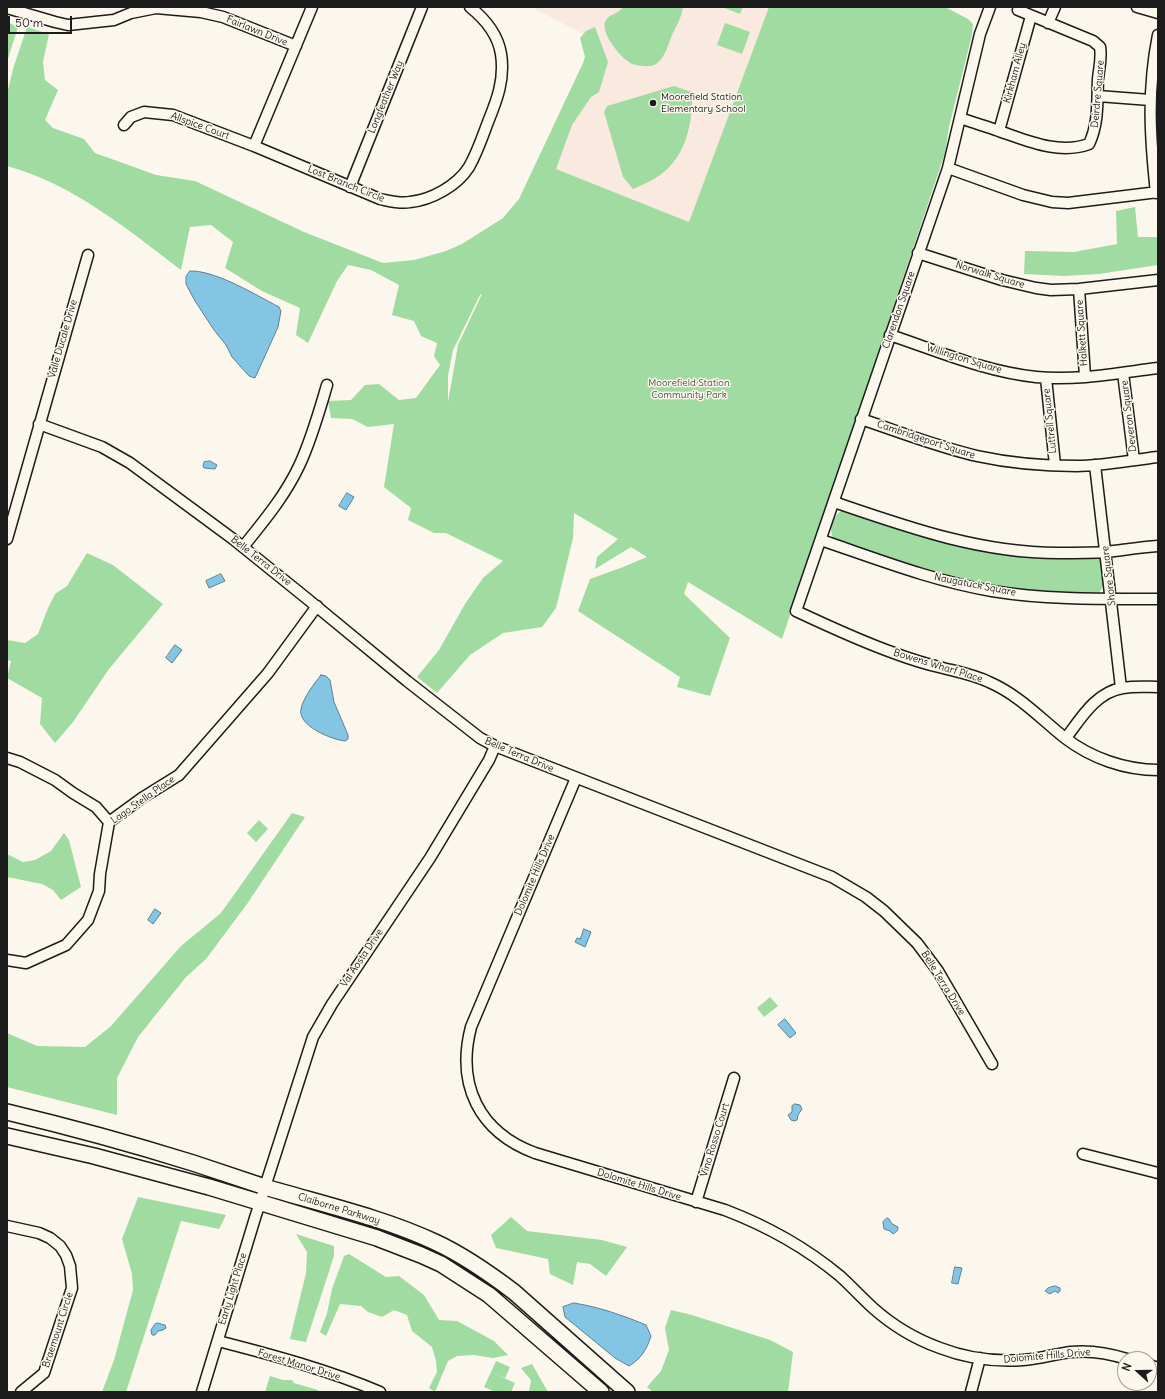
<!DOCTYPE html>
<style>
body{margin:0}
#map{position:relative;width:1165px;height:1399px;overflow:hidden;background:#fbf7ec;font-family:Delius,sans-serif}
canvas{display:block}
.frame{position:absolute;inset:0;border:8px solid #1c1c1c;pointer-events:none}
.north{position:absolute;left:1117px;top:1351px;width:40px;height:40px;box-sizing:border-box;background:#fbf7ec;border:1px solid #a29f99;border-radius:50%;rotate:291deg;font-size:11px;font-weight:700;line-height:16px;text-align:center;color:#1c1c1c}
.north::after{content:'';display:block;margin:auto;width:14px;height:18px;background:#1c1c1c;clip-path:polygon(50% 0,100% 100%,50% 72%,0 100%)}
.scale{position:absolute;left:8px;top:16px;width:64px;height:18px;box-sizing:border-box;border:2px solid #1c1c1c;border-top:0;padding-left:5px;font-size:12px;line-height:14px;white-space:nowrap;color:#1c1c1c;-webkit-text-stroke:3px #fbf7ec;paint-order:stroke}
</style>
<div id="map">
<canvas width="1165" height="1399"></canvas>
<div class="frame"></div>
<div class="north">N</div>
<div class="scale">50 m</div>
</div>
<script>
const c = document.querySelector('canvas').getContext('2d');
c.lineJoin = 'round';
function paint(path, color) { c.fillStyle = color; c.fill(path, 'evenodd'); }
function strokePath(path, color, width, dash) { c.strokeStyle = color; c.lineWidth = width; c.lineCap = dash ? 'butt' : 'round'; c.setLineDash(dash || []); c.stroke(path); }
function drawText(font, color, halo, rows, align = 'center') {
  c.font = font + ' Delius,sans-serif'; c.lineWidth = 3; c.setLineDash([]); c.textBaseline = 'middle'; c.strokeStyle = halo; c.fillStyle = color; for (const [text, x, y, turn = 0] of rows) {
    c.save(); c.translate(x, y); c.rotate((+turn || 0) * Math.PI / 180); c.textAlign = isNaN(turn) ? turn : align; if (halo) c.strokeText(text, 0, 0); c.fillText(text, 0, 0); c.restore();
  }
}
const built = new Path2D(`
 M 531,7 L 769,7 L 689,222 L 544,164 L 601,43 Z`);
const green = new Path2D(`
 M 623,7 L 683,7 C 682,16 676,27 672,35 C 668,45 665,58 656,64 C 650,68 634,66 629,62 C 620,57 601,33 605,22 C 608,14 619,14 623,7 Z
 M 722,7 L 743,7 L 740,14 Z
 M 769,7 L 945,7 L 968,19 L 973,24 L 972,35 L 949,127 L 945,153 L 782,639 L 688,582 L 684,594 L 730,638 L 710,696 L 677,687 L 680,677 L 578,611 L 590,579 L 623,567 L 647,557 L 631,547 L 595,569 L 597,557 L 618,539 L 574,513 L 573,538 L 556,608 L 542,627 L 503,633 L 470,655 L 437,693 L 417,677 L 439,650 L 465,604 L 483,578 L 503,561 L 446,533 L 434,533 L 408,520 L 411,508 L 384,487 L 394,424 L 368,427 L 352,419 L 331,418 L 328,401 L 351,400 L 365,385 L 379,384 L 399,400 L 416,398 L 440,365 L 434,356 L 437,343 L 421,336 L 414,321 L 392,315 L 399,285 L 371,270 L 348,265 L 337,281 L 308,343 L 296,335 L 300,308 L 262,291 L 225,268 L 233,242 L 211,225 L 190,227 L 181,270 C 127,229 73,184 7,166 L 7,94 L 13,69 L 27,27 L 49,34 L 43,62 L 45,80 L 58,90 L 45,120 L 53,128 L 84,139 L 95,153 L 156,175 L 195,181 L 304,232 L 383,263 L 414,260 L 446,251 L 462,244 L 503,218 L 519,199 L 583,63 L 585,57 L 580,38 L 586,31 L 595,27 L 608,62 L 599,92 L 591,97 L 572,125 L 556,169 L 689,222 ZM 482,294 L 458,345 L 448,402 L 448,376 L 453,350 L 480,295 Z
 M 7,22 L 18,27 L 7,62 Z
 M 725,23 L 750,32 L 742,54 L 717,45 Z
 M 674,86 L 692,92 C 693,121 687,156 660,175 C 652,181 642,185 633,189 L 623,177 L 604,112 L 607,106 Z
 M 1135,207 L 1138,237 L 1158,237 L 1158,265 L 1099,274 L 1064,276 L 1024,274 L 1025,251 L 1074,252 L 1117,244 L 1116,211 Z
 M 842,510 L 848,510 L 941,540 L 1098,557 C 1105,566 1108,591 1095,595 C 1057,593 1020,592 983,585 C 932,576 883,557 834,540 C 828,530 832,517 842,510 Z
 M 87,553 L 113,565 L 163,604 L 109,669 L 73,722 L 55,743 L 40,724 L 42,698 L 7,678 L 11,661 L 7,660 L 7,640 L 25,643 L 38,634 L 48,608 L 55,594 L 67,586 Z
 M 292,813 L 305,817 L 247,904 L 206,959 L 186,977 L 138,1037 L 117,1078 L 117,1115 L 7,1087 L 7,1033 L 37,1046 L 85,1047 L 111,1026 L 181,946 L 221,913 Z
 M 259,820 L 268,829 L 256,842 L 247,833 Z
 M 64,833 L 69,840 L 81,887 L 61,900 L 53,890 L 42,884 L 7,877 L 7,854 L 23,862 L 35,860 L 51,851 Z
 M 770,997 L 778,1006 L 764,1017 L 757,1008 Z
 M 138,1197 L 226,1215 L 219,1229 L 181,1221 L 126,1392 L 102,1392 L 114,1360 L 133,1290 L 132,1274 L 122,1239 Z
 M 511,1217 L 527,1231 L 602,1240 L 627,1247 L 606,1276 L 590,1264 L 577,1262 L 573,1285 L 550,1274 L 548,1259 L 496,1248 L 491,1235 Z
 M 296,1234 L 334,1246 L 334,1256 L 306,1342 L 290,1339 L 306,1273 L 307,1252 Z
 M 349,1254 L 386,1277 L 399,1276 L 424,1295 L 439,1320 L 457,1321 L 494,1341 L 508,1355 L 493,1358 L 474,1355 L 457,1356 L 448,1361 L 435,1392 L 429,1388 L 437,1372 L 436,1361 L 432,1347 L 412,1331 L 407,1315 L 394,1310 L 382,1317 L 368,1312 L 361,1306 L 340,1304 L 326,1336 L 320,1332 L 327,1313 L 332,1289 L 344,1256 Z
 M 671,1310 L 692,1315 L 770,1340 L 793,1352 L 788,1392 L 653,1392 L 647,1387 L 661,1371 L 669,1350 L 665,1328 Z
 M 496,1361 L 510,1367 L 505,1378 L 491,1372 Z
 M 532,1364 L 548,1392 L 529,1392 L 531,1380 L 521,1368 Z
 M 491,1372 L 515,1383 L 511,1392 L 495,1392 L 484,1387 Z
 M 270,1376 L 283,1380 L 292,1380 L 294,1383 L 318,1390 L 318,1392 L 265,1392 Z`);
const water = new Path2D(`
 M 190,271 C 215,270 256,295 279,307 L 281,311 L 278,327 L 255,378 L 249,376 L 232,357 L 226,345 L 214,330 L 195,301 L 186,284 L 186,277 Z
 M 210,461 L 217,465 L 215,469 L 204,468 L 203,466 L 204,462 Z
 M 347,493 L 354,497 L 346,510 L 339,506 Z
 M 221,574 L 225,581 L 209,588 L 206,581 Z
 M 175,645 L 182,650 L 172,663 L 166,658 Z
 M 321,675 L 326,676 L 330,680 L 334,702 L 348,735 L 348,739 L 345,741 C 333,740 297,726 301,709 C 303,698 314,684 321,675 Z
 M 155,909 L 161,913 L 153,924 L 148,920 Z
 M 584,929 L 591,932 L 585,947 L 575,942 L 577,938 L 580,939 Z
 M 785,1019 L 796,1033 L 790,1038 L 778,1025 Z
 M 795,1104 L 800,1105 L 802,1109 L 798,1115 L 797,1120 L 794,1121 L 791,1120 L 788,1115 L 792,1112 L 792,1106 Z
 M 887,1218 L 889,1219 L 892,1224 L 898,1227 C 898,1232 897,1231 893,1234 L 890,1231 L 884,1229 L 883,1222 Z
 M 955,1267 L 962,1268 L 958,1284 L 952,1283 Z
 M 1055,1286 L 1060,1288 L 1060,1291 L 1058,1293 L 1055,1291 L 1050,1294 L 1045,1291 L 1048,1288 Z
 M 574,1303 C 599,1307 622,1315 646,1325 L 651,1336 C 647,1349 641,1359 629,1366 L 615,1358 L 565,1317 L 563,1307 Z
 M 157,1323 L 165,1325 L 166,1328 L 163,1330 L 158,1331 L 155,1335 L 152,1335 L 151,1330 L 155,1324 Z`);
const minor = new Path2D(`
 M 990,7 L 980,34 L 948,168 L 796,611 C 828,626 860,641 894,653 C 910,659 926,664 943,668 C 959,672 975,675 989,682 C 1019,695 1040,718 1065,738 C 1091,758 1125,770 1158,770
 M 1137,7 L 1158,13
 M 7,8 L 55,22 L 68,25 L 114,20 L 131,13 L 156,8 L 201,12 L 223,17 L 296,46
 M 1048,23 L 1055,7
 M 1098,96 L 1150,100
 M 961,118 C 973,123 986,126 999,131 C 1028,141 1059,155 1089,144 C 1099,123 1097,101 1098,79 C 1099,68 1102,58 1100,47 L 1093,41 L 1018,10
 M 124,125 L 131,117 L 144,112 L 173,115 L 254,146 L 380,199 C 390,201 400,204 410,202 C 431,200 457,186 469,167 C 477,153 482,138 488,122 C 497,100 505,79 501,54 C 498,35 485,19 470,7
 M 999,131 L 1031,16
 M 254,146 L 312,7
 M 948,168 L 1023,195 L 1052,202 L 1068,203 L 1158,192
 M 350,187 L 422,7
 M 1156,193 C 1150,137 1147,90 1158,35
 M 918,253 L 1002,280 L 1036,288 L 1051,290 L 1079,289 L 1158,280
 M 1079,289 L 1085,376
 M 890,335 C 938,351 986,372 1036,377 C 1077,381 1118,373 1158,368
 M 1123,373 L 1134,460
 M 1046,378 L 1055,465
 M 861,419 C 900,432 938,447 977,456 C 1009,463 1043,466 1077,466 C 1104,466 1131,460 1158,457
 M 39,424 L 102,447 L 130,463 L 233,539 L 305,597 L 407,681 L 480,738 L 495,746 L 832,877 L 866,897 L 884,911 L 917,943 L 938,971 L 992,1064
 M 1095,465 L 1121,688
 M 834,502 C 907,527 980,553 1058,553 C 1074,553 1091,553 1107,552 C 1124,550 1141,547 1158,546
 M 7,539 L 88,255
 M 821,540 C 877,559 933,581 992,591 C 1047,600 1103,599 1158,599
 M 243,547 C 263,522 285,496 299,466 C 311,441 319,412 327,385
 M 1066,738 C 1081,718 1096,692 1123,688 C 1135,686 1146,687 1158,687
 M 7,758 L 20,762 L 55,780 L 73,793 L 96,807 L 109,822
 M 576,778 L 471,1027 C 456,1085 479,1132 535,1153 L 725,1210 C 767,1226 805,1247 840,1276 C 851,1286 861,1297 873,1308 C 892,1325 915,1339 940,1348 C 966,1358 995,1362 1023,1360 C 1039,1359 1055,1354 1071,1352 C 1090,1350 1108,1353 1127,1359
 M 7,960 L 26,963 L 66,945 L 88,920 L 99,891 L 100,874 L 109,822 L 142,798 L 179,775 L 268,673 L 317,606
 M 1083,1154 L 1158,1173
 M 696,1202 L 734,1078
 M 7,1226 L 39,1233 L 50,1238 L 60,1246 L 66,1255 L 70,1266 L 72,1288 L 44,1373 L 21,1392
 M 218,1341 C 273,1355 328,1370 380,1392
 M 1149,1365 L 1158,1368
 M 202,1392 L 255,1218 L 313,1037 L 332,1004 L 430,858 L 489,760 L 495,746
 M 971,1392 L 980,1358`);
const secondary = new Path2D(`
 M 7,1112 C 70,1127 132,1144 193,1163 C 217,1171 241,1179 265,1187 C 322,1204 381,1217 435,1242 C 463,1255 489,1273 514,1292 L 627,1392
 M 7,1136 L 94,1156 L 209,1187 L 377,1238 L 421,1255 L 441,1264 L 489,1295 L 601,1392`);
const markers = [
 [653,103,4,"#1c1c1c"]
];
const streetNames = [
 ["Fairlawn Drive",257,31,22],
 ["Kirkham Alley",1015,73,-75],
 ["Deirdre Square",1098,94,-85],
 ["Longfeather Way",386,97,-68],
 ["Allspice Court",200,126,20],
 ["Lost Branch Circle",346,184,22],
 ["Norwalk Square",990,275,17],
 ["Clarendon Square",899,310,-71],
 ["Halkett Square",1082,333,-94],
 ["Valle Ducale Drive",63,339,-74],
 ["Willington Square",964,359,17],
 ["Deveron Square",1129,416,-97],
 ["Luttrell Square",1050,421,-96],
 ["Cambridgeport Square",926,440,18],
 ["Belle Terra Drive",261,561,38],
 ["Shore Square",1109,576,-97],
 ["Naugatuck Square",975,585,11],
 ["Bowens Wharf Place",938,666,17],
 ["Belle Terra Drive",519,755,23],
 ["Lago Stella Place",143,800,-35],
 ["Dolomite Hills Drive",535,875,-67],
 ["Val Aosta Drive",362,958,-56],
 ["Belle Terra Drive",943,983,58],
 ["Vino Rosso Court",715,1140,-73],
 ["Dolomite Hills Drive",639,1185,17],
 ["Claiborne Parkway",339,1209,17],
 ["Early Light Place",233,1289,-73],
 ["Braemount Circle",58,1330,-72],
 ["Dolomite Hills Drive",1047,1356,-5],
 ["Forest Manor Drive",299,1365,17]
];
const poiNames = [
 ["Moorefield Station",661,97],
 ["Elementary School",661,109]
];
const parkNames = [
 ["Moorefield Station",689,383],
 ["Community Park",689,395]
];
paint(built, '#fae9de');
paint(green, '#a0dba1');
paint(water, '#84c5e4');
strokePath(water, '#5a8194', 1);
strokePath(minor, '#1c1c1c', 13);
strokePath(secondary, '#1c1c1c', 18);
strokePath(minor, '#fbf7ec', 10);
strokePath(secondary, '#fbf7ec', 15);
for (const [x, y, r, color] of markers) { const dot = new Path2D(); dot.arc(x, y, r, 0, 2 * Math.PI); c.fillStyle = color; c.fill(dot); strokePath(dot, '#fbf7ec', 1.5); }
drawText('10px', '#1c1c1c', '#fbf7ec', streetNames);
drawText('10px', '#1c1c1c', '#fbf7ec', poiNames, 'left');
drawText('10px', '#454', '#fbf7ec', parkNames);
</script>
